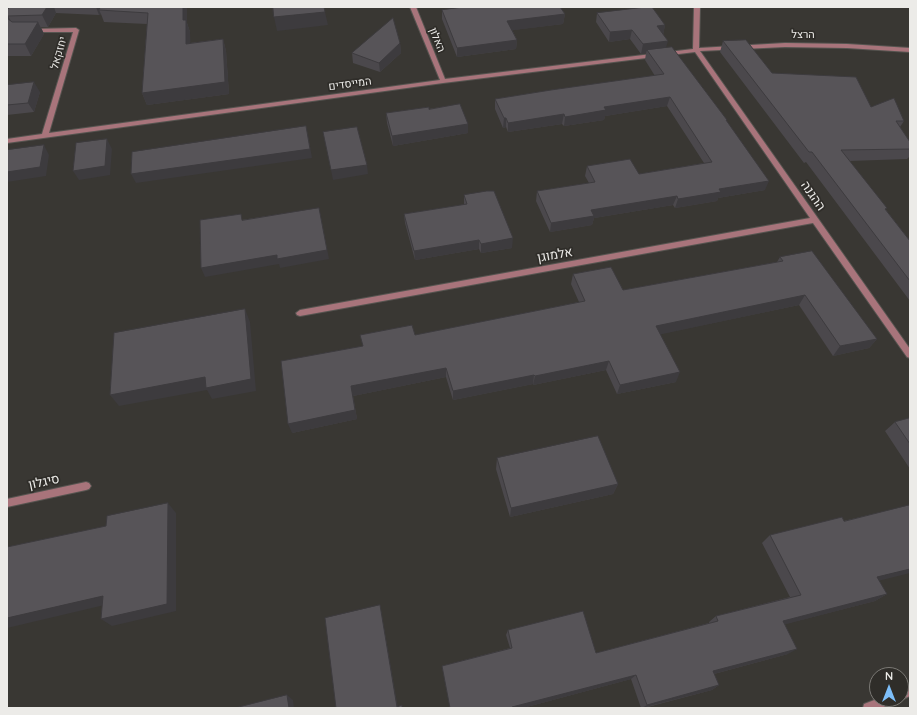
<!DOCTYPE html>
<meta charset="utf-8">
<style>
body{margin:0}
#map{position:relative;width:917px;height:715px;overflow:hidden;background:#393733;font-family:Quicksand,sans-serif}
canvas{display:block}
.frame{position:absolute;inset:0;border:8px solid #ecebe8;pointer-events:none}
.north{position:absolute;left:869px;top:667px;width:40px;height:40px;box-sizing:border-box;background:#2f2d29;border:1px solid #7b7975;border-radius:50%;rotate:0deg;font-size:11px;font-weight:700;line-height:16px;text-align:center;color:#ecebe8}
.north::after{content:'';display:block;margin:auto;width:14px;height:18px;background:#7dbef9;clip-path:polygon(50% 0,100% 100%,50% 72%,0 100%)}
</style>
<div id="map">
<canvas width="917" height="715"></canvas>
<div class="frame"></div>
<div class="north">N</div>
</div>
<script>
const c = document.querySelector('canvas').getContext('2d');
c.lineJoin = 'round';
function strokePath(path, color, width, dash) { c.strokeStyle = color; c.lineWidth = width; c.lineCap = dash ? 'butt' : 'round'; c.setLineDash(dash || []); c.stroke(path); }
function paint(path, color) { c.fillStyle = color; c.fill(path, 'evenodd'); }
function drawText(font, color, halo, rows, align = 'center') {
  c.font = font + ' Quicksand,Heebo,sans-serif'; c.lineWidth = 3.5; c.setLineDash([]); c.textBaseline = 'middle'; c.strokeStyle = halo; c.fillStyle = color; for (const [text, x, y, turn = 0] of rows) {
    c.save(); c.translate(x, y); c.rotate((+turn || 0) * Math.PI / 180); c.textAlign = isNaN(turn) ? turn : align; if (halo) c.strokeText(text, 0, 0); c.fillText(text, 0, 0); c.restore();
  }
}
const minor = new Path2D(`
 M 410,7 L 416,7 L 445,79 L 693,49 L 694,7 L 700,7 L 699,48 L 785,43 L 847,44 L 910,48 L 910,52 L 847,48 L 785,47 L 700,51 L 910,349 L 910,358 L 907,357 L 813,223 L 300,316 L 297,315 L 296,313 L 300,310 L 810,218 L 695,52 L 443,83 L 7,143 L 7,139 L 42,134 L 73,32 L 33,32 L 31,31 L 31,29 L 76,28 L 79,30 L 49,133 L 440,80 Z
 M 86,482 L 89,483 L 91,486 L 89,489 L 86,490 L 7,507 L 7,499 Z`);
const tertiary = new Path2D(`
 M 910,686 L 910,696 L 901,700 L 898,699 L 901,699 L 901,690 Z
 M 877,699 L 895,699 L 894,703 L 881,708 L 863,708 L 864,704 Z`);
const wall = new Path2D(`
 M 10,7 L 187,7 L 187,23 L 190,32 L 190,43 L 223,39 L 226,51 L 229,94 L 147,105 L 142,93 L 147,24 L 104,22 L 101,14 L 99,15 L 56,13 L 48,27 L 41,27 L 44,34 L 31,56 L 7,56 L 7,10 Z
 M 442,10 L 565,14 L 563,24 L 512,30 L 517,40 L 516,49 L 457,57 L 442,19 Z
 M 597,13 L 665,25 L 663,35 L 666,48 L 727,120 L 726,121 L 765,190 L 718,198 L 717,201 L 675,208 L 673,205 L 594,218 L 592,225 L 550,232 L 536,201 L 537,191 L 589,183 L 585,176 L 587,166 L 639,174 L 704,163 L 667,106 L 605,116 L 604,120 L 564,126 L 562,124 L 508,132 L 506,127 L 503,128 L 495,109 L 495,99 L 655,76 L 645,60 L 646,53 L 641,54 L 630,39 L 609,42 L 596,22 Z
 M 723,41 L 772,73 L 871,107 L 904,121 L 900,127 L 910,142 L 910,156 L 907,159 L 849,161 L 886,210 L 910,241 L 910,301 L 806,162 L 804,163 L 720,52 Z
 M 400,43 L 401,53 L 380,72 L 353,63 L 352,53 Z
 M 7,85 L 40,92 L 34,112 L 7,115 Z
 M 429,109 L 468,124 L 468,133 L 393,146 L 387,123 L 386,113 Z
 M 464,195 L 512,248 L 481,253 L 479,249 L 415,260 L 405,223 L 404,214 L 464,205 Z
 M 780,257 L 877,339 L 869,348 L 833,356 L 799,305 L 660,334 L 676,382 L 617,394 L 606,370 L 533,385 L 533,384 L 453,400 L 446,377 L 353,396 L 357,419 L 292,433 L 363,346 L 579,302 L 571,284 L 573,274 L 623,290 L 777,262 Z
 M 910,418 L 910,469 L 885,431 L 895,422 Z
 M 497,458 L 618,484 L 613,494 L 510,517 L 496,469 Z
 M 770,535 L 879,581 L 887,594 L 875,601 L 785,624 L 788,654 L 714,674 L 719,685 L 712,690 L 644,708 L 641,708 L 631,679 L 523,708 L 450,708 L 442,666 L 510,648 L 506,635 L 508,630 L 596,653 L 709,623 L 709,622 L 716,616 L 790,597 L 762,543 Z`);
const shadedWall = new Path2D(`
 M 47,7 L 54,7 L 56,13 L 48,27 L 42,15 Z
 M 96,7 L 106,7 L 99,10 L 101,14 L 99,15 Z
 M 183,7 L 187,7 L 187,23 L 190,32 L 191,56 L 186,44 L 183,20 Z
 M 325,12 L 328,25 L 277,31 L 274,17 Z
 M 565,14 L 563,24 L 507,31 L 507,21 Z
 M 8,16 L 15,28 L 7,18 Z
 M 38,22 L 44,34 L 31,56 L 25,44 Z
 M 665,25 L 663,35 L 657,26 Z
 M 632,30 L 630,39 L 609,42 L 610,32 Z
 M 223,39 L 226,51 L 229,94 L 147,105 L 142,93 Z
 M 517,40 L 516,49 L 457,57 L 457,48 Z
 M 668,41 L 665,51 L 647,50 L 646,53 L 641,54 L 643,44 Z
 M 400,43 L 401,53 L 380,72 L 379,63 Z
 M 34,82 L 40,92 L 34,112 L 28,103 Z
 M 670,97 L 667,106 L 605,116 L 604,120 L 564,126 L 565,117 L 604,107 Z
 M 564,114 L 562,124 L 508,132 L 508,123 Z
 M 504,118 L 506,118 L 506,127 L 503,128 Z
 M 468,124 L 468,133 L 393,146 L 392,136 Z
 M 308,135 L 312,158 L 136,183 L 131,174 Z
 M 107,139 L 112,149 L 110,175 L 79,180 L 73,171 Z
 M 44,145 L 49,155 L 46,176 L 7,182 L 7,172 Z
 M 367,165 L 368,174 L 333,180 L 331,170 Z
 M 769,181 L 765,190 L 718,198 L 717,201 L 675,208 L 678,199 L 719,189 Z
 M 677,196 L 673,205 L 594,218 L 592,225 L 550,232 L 551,223 L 591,210 Z
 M 319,208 L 329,259 L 280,268 L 279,264 L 205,277 L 201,268 Z
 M 513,238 L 512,248 L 481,253 L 481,244 Z
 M 479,240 L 479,249 L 415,260 L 414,251 Z
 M 805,295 L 799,305 L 653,336 L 656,326 Z
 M 245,309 L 250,322 L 256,391 L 212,399 L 207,390 L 119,406 L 110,395 Z
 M 877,339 L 869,348 L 833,356 L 840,346 Z
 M 609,361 L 606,370 L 533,385 L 535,376 Z
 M 446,368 L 446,377 L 353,396 L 357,419 L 292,433 L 288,424 L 351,386 Z
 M 680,372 L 676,382 L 617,394 L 620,385 Z
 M 534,375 L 533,384 L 453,400 L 453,391 Z
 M 618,484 L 613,494 L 510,517 L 511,508 Z
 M 168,503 L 176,513 L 176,611 L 112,626 L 101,619 Z
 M 910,569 L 910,573 L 866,584 L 877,577 Z
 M 887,594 L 875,601 L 775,627 L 783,621 Z
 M 103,596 L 113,603 L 7,628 L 7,618 Z
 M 380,605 L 381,610 L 398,708 L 397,707 Z
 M 797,649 L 788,654 L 706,676 L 713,671 Z
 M 636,675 L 631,679 L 523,708 L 512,708 L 512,707 Z
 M 719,685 L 712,690 L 642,708 L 647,705 Z
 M 287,695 L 293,700 L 294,708 L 289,708 Z`);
const building = new Path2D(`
 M 10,7 L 47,7 L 42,15 L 8,16 L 7,18 L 7,10 Z
 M 101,7 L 183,7 L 183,20 L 186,20 L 186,44 L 223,39 L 225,82 L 142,93 L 148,13 L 99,10 Z
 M 273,7 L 324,7 L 325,12 L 274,17 Z
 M 464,7 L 560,7 L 565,14 L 507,21 L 517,40 L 457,48 L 442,10 Z
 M 646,7 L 652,7 L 665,25 L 657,26 L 668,41 L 643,44 L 632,30 L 610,32 L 597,13 Z
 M 7,18 L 12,22 L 38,22 L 25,44 L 7,44 Z
 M 393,18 L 400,43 L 379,63 L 352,53 Z
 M 746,40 L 772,73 L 856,77 L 871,107 L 894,98 L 904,121 L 896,121 L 910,142 L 910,149 L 841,150 L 887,208 L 885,209 L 910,241 L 910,281 L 812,152 L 809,152 L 723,41 Z
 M 672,47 L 727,120 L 726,120 L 769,181 L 719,189 L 721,192 L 678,199 L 677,196 L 591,210 L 594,216 L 551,223 L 537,191 L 595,182 L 587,166 L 630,159 L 639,174 L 712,162 L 670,97 L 604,107 L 606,110 L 565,117 L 564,114 L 508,123 L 506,118 L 504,118 L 495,99 L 551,90 L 664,74 L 647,50 Z
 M 34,82 L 28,103 L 7,105 L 7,85 Z
 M 460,104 L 468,124 L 392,136 L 386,113 L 429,107 L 429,109 Z
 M 306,126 L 310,149 L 131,174 L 132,152 Z
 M 357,127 L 367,165 L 331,170 L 323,132 Z
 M 107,139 L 105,166 L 73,171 L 76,143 Z
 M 44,145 L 40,167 L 7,172 L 7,150 Z
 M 487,191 L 494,191 L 513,238 L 481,244 L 479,240 L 414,251 L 404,214 L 467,204 L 464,195 Z
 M 319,208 L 327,250 L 277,259 L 277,255 L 201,268 L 200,220 L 241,214 L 242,220 Z
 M 812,251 L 877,339 L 840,346 L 805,295 L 656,326 L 680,372 L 620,385 L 609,361 L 535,376 L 534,375 L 453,391 L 446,368 L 351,386 L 355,410 L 288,424 L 281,361 L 363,346 L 360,335 L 412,325 L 415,335 L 585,301 L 573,274 L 611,267 L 623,290 L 783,261 L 780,257 Z
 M 245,309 L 251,379 L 206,388 L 205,377 L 110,395 L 114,333 Z
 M 910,418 L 910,444 L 895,422 Z
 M 598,436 L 618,484 L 511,508 L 497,458 Z
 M 168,503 L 167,604 L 101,619 L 103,596 L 7,618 L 7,547 L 106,526 L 107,516 Z
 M 910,505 L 910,569 L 877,577 L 887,594 L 783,621 L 797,649 L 713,671 L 719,685 L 647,705 L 636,675 L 512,707 L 512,708 L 450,708 L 442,666 L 512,648 L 508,630 L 583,611 L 596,653 L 718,621 L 716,616 L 801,595 L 770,535 L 842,517 L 844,521 Z
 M 380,605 L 397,707 L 402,705 L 402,708 L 336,708 L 325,618 Z
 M 287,695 L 289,708 L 235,708 Z`);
const farStreetnames = [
 ["הרצל",803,35],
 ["האלון",437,40,68],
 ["יחזקאל",59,53,-74],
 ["המייסדים",350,84,-8]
];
const streetNames = [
 ["ההגנה",813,196,55],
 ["אלמוגן",555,255,-10],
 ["סיגלון",44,482,-12]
];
strokePath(minor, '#565450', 2);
strokePath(tertiary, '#565450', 2);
paint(minor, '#a8747b');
paint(tertiary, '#a8747b');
paint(wall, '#4b484c');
paint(shadedWall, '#3d3b3e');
paint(building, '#575458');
strokePath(building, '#3d3b3e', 1);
drawText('11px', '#ecebe8', '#2f2d29', farStreetnames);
drawText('13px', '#ecebe8', '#2f2d29', streetNames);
</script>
